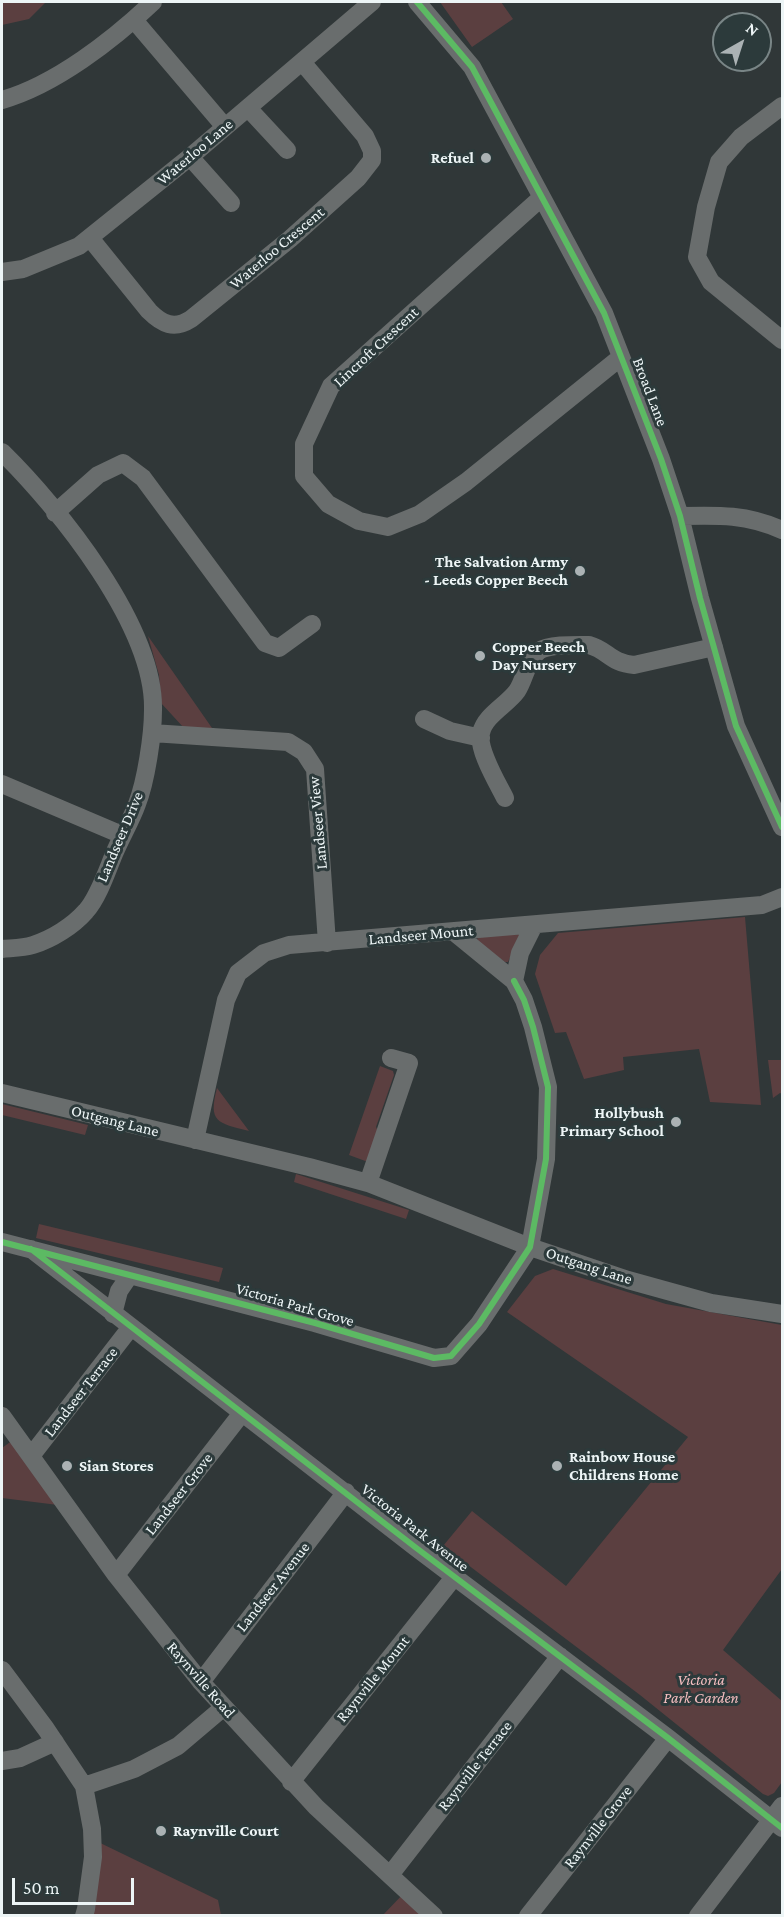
<!DOCTYPE html>
<style>
body{margin:0}
#map{position:relative;width:784px;height:1917px;overflow:hidden;background:#303738;font-family:"Crimson Pro",serif}
canvas{display:block}
.frame{position:absolute;inset:0;border:3px solid #edf5f6;pointer-events:none}
.north{position:absolute;left:712px;top:12px;width:60px;height:60px;box-sizing:border-box;background:#2c3a3b;border:2px solid #798586;border-radius:50%;rotate:39deg;font-size:16px;font-weight:700;line-height:24px;text-align:center;color:#edf5f6}
.north::after{content:'';display:block;margin:auto;width:21px;height:27px;background:#abb2b4;clip-path:polygon(50% 0,100% 100%,50% 72%,0 100%)}
.scale{position:absolute;left:12px;top:1878px;width:122px;height:27px;box-sizing:border-box;border:3px solid #edf5f6;border-top:0;padding-left:8px;font-size:18px;line-height:21px;white-space:nowrap;color:#edf5f6;-webkit-text-stroke:4px #2c3a3b;paint-order:stroke}
</style>
<div id="map">
<canvas width="784" height="1917"></canvas>
<div class="frame"></div>
<div class="north">N</div>
<div class="scale">50 m</div>
</div>
<script>
const c = document.querySelector('canvas').getContext('2d');
c.lineJoin = 'round';
function paint(path, color) { c.fillStyle = color; c.fill(path, 'evenodd'); }
function strokePath(path, color, width, dash) { c.strokeStyle = color; c.lineWidth = width; c.lineCap = dash ? 'butt' : 'round'; c.setLineDash(dash || []); c.stroke(path); }
function drawText(font, color, halo, rows, align = 'center') {
  c.font = font + ' "Crimson Pro",serif'; c.lineWidth = 6; c.setLineDash([]); c.textBaseline = 'middle'; c.strokeStyle = halo; c.fillStyle = color; for (const [text, x, y, turn = 0] of rows) {
    c.save(); c.translate(x, y); c.rotate((+turn || 0) * Math.PI / 180); c.textAlign = isNaN(turn) ? turn : align; if (halo) c.strokeText(text, 0, 0); c.fillText(text, 0, 0); c.restore();
  }
}
const green = new Path2D(`
 M 2,2 L 46,2 L 29,19 L 2,25 Z
 M 440,2 L 501,2 L 513,19 L 472,47 Z
 M 148,636 L 212,728 L 184,728 L 161,703 L 159,675 Z
 M 745,917 L 761,1105 L 710,1102 L 699,1049 L 623,1057 L 624,1070 L 584,1079 L 566,1032 L 555,1033 L 535,974 L 540,955 L 558,933 Z
 M 519,934 L 520,936 L 508,962 L 505,962 L 479,943 L 477,939 L 480,936 Z
 M 768,1060 L 782,1060 L 782,1094 L 780,1093 L 773,1098 Z
 M 380,1066 L 393,1071 L 394,1075 L 376,1127 L 379,1133 L 368,1162 L 349,1155 Z
 M 217,1088 L 249,1131 C 217,1123 208,1122 217,1088 Z
 M 2,1104 L 88,1125 L 85,1135 L 2,1115 Z
 M 296,1174 L 409,1210 L 406,1219 L 294,1182 Z
 M 39,1224 L 223,1268 L 219,1282 L 36,1238 Z
 M 553,1269 L 666,1304 L 782,1325 L 782,1569 L 723,1650 L 782,1701 L 782,1782 L 774,1793 L 768,1796 L 763,1794 L 640,1695 L 443,1546 L 472,1511 L 566,1586 L 688,1437 L 507,1312 L 535,1276 Z
 M 17,1437 L 66,1506 L 2,1498 L 2,1448 Z
 M 92,1839 L 218,1900 L 221,1915 L 84,1916 Z
 M 406,1891 L 435,1916 L 382,1916 Z`);
const minor = new Path2D(`
 M 417,2 L 472,67 L 604,313 L 661,459 L 680,516 L 700,598 L 736,726 L 782,827
 M 134,20 L 225,127
 M 2,100 C 55,85 113,40 153,2
 M 782,106 L 741,137 L 719,162 L 706,207 L 697,257 L 711,282 L 782,340
 M 248,108 L 287,150
 M 190,157 L 231,203
 M 541,198 L 331,386 L 304,444 L 304,476 L 328,504 L 359,521 L 388,527 L 420,514 L 466,482 L 621,357
 M 90,238 L 149,311 C 162,324 174,330 191,319 L 290,239 L 358,178 L 372,160 L 372,151 L 365,136 L 302,62
 M 2,272 L 23,269 L 79,246 L 190,157 L 372,2
 M 2,452 C 59,508 155,627 153,710 C 153,735 146,781 137,804 C 131,821 121,837 114,854 C 107,871 98,898 86,911 C 73,926 52,939 33,945 C 23,948 12,948 2,949
 M 55,513 L 98,475 L 123,463 L 143,478 L 265,643 L 279,648 L 312,624
 M 680,516 C 718,515 747,514 782,530
 M 424,719 L 450,731 L 481,738
 M 152,733 L 288,742 L 304,752 L 315,769 L 327,943
 M 2,784 L 122,835
 M 505,798 C 497,782 477,749 481,733 C 485,715 507,705 517,691 C 525,679 527,659 539,651 C 549,644 577,645 589,645 C 608,650 610,663 634,665 L 714,647
 M 454,932 L 514,981 L 520,953 L 534,925
 M 2,1093 L 309,1167 L 368,1183 L 530,1247 L 628,1280 L 711,1303 L 782,1314
 M 195,1140 L 226,1000 L 238,973 L 264,953 L 289,945 L 762,905 L 782,897
 M 368,1183 L 409,1063 L 391,1058
 M 2,1242 L 315,1323 L 434,1358 L 451,1356 L 479,1324 L 530,1247 L 546,1159 L 548,1087 L 533,1027 L 524,1000 L 514,981
 M 31,1249 L 415,1547 L 668,1738 L 782,1828
 M 113,1314 L 119,1291 L 130,1275
 M 2,1416 L 116,1575 L 201,1682 L 316,1807 L 434,1916
 M 31,1456 L 131,1327
 M 116,1575 L 242,1413
 M 2,1670 L 46,1729 L 84,1786 L 92,1829 L 93,1857 L 86,1909 L 84,1916
 M 201,1682 L 346,1492
 M 2,1761 L 20,1758 L 55,1742
 M 291,1782 L 455,1576
 M 84,1786 L 134,1769 L 178,1746 L 224,1707
 M 390,1875 L 560,1656
 M 528,1916 L 668,1738
 M 698,1916 L 782,1806`);
const cycleway = new Path2D(`
 M 417,2 L 472,67 L 604,313 L 661,459 L 680,516 L 700,598 L 736,726 L 782,827
 M 2,1242 L 315,1323 L 434,1358 L 451,1356 L 479,1324 L 530,1247 L 546,1159 L 548,1087 L 533,1027 L 524,1000 L 514,981
 M 31,1249 L 415,1547 L 668,1738 L 782,1828`);
const markers = [
 [486,158,6,"#abb2b4"],
 [580,571,6,"#abb2b4"],
 [480,656,6,"#abb2b4"],
 [676,1122,6,"#abb2b4"],
 [67,1466,6,"#abb2b4"],
 [557,1466,6,"#abb2b4"],
 [161,1831,6,"#abb2b4"]
];
const streetNames = [
 ["Waterloo Lane",195,152,-40],
 ["Waterloo Crescent",277,248,-40],
 ["Lincroft Crescent",376,347,-43],
 ["Broad Lane",650,392,69],
 ["Landseer View",318,823,-95],
 ["Landseer Drive",120,837,-67],
 ["Landseer Mount",421,935,-5],
 ["Outgang Lane",115,1121,14],
 ["Outgang Lane",589,1266,18],
 ["Victoria Park Grove",295,1305,16],
 ["Landseer Terrace",81,1392,-52],
 ["Landseer Grove",179,1494,-52],
 ["Victoria Park Avenue",415,1528,38],
 ["Landseer Avenue",273,1587,-52],
 ["Raynville Mount",373,1679,-51],
 ["Raynville Road",201,1680,49],
 ["Raynville Terrace",475,1766,-52],
 ["Raynville Grove",598,1827,-52]
];
const poiNames = [
 ["Refuel",474,158,"right"],
 ["The Salvation Army",568,562,"right"],
 ["- Leeds Copper Beech",568,580,"right"],
 ["Copper Beech",492,647],
 ["Day Nursery",492,665],
 ["Hollybush",664,1113,"right"],
 ["Primary School",664,1131,"right"],
 ["Rainbow House",569,1457],
 ["Childrens Home",569,1475],
 ["Sian Stores",79,1466],
 ["Raynville Court",173,1831]
];
const parkNames = [
 ["Victoria",701,1680],
 ["Park Garden",701,1698]
];
paint(green, '#5b3f40');
strokePath(minor, '#696d6d', 18);
strokePath(cycleway, '#5cba63', 6);
for (const [x, y, r, color] of markers) { const dot = new Path2D(); dot.arc(x, y, r, 0, 2 * Math.PI); c.fillStyle = color; c.fill(dot); strokePath(dot, '#2c3a3b', 2); }
drawText('16px', '#edf5f6', '#2c3a3b', streetNames);
drawText('bold 16px', '#edf5f6', '#2c3a3b', poiNames, 'left');
drawText('italic 16px', '#f4bdbf', '#2c3a3b', parkNames);
</script>
